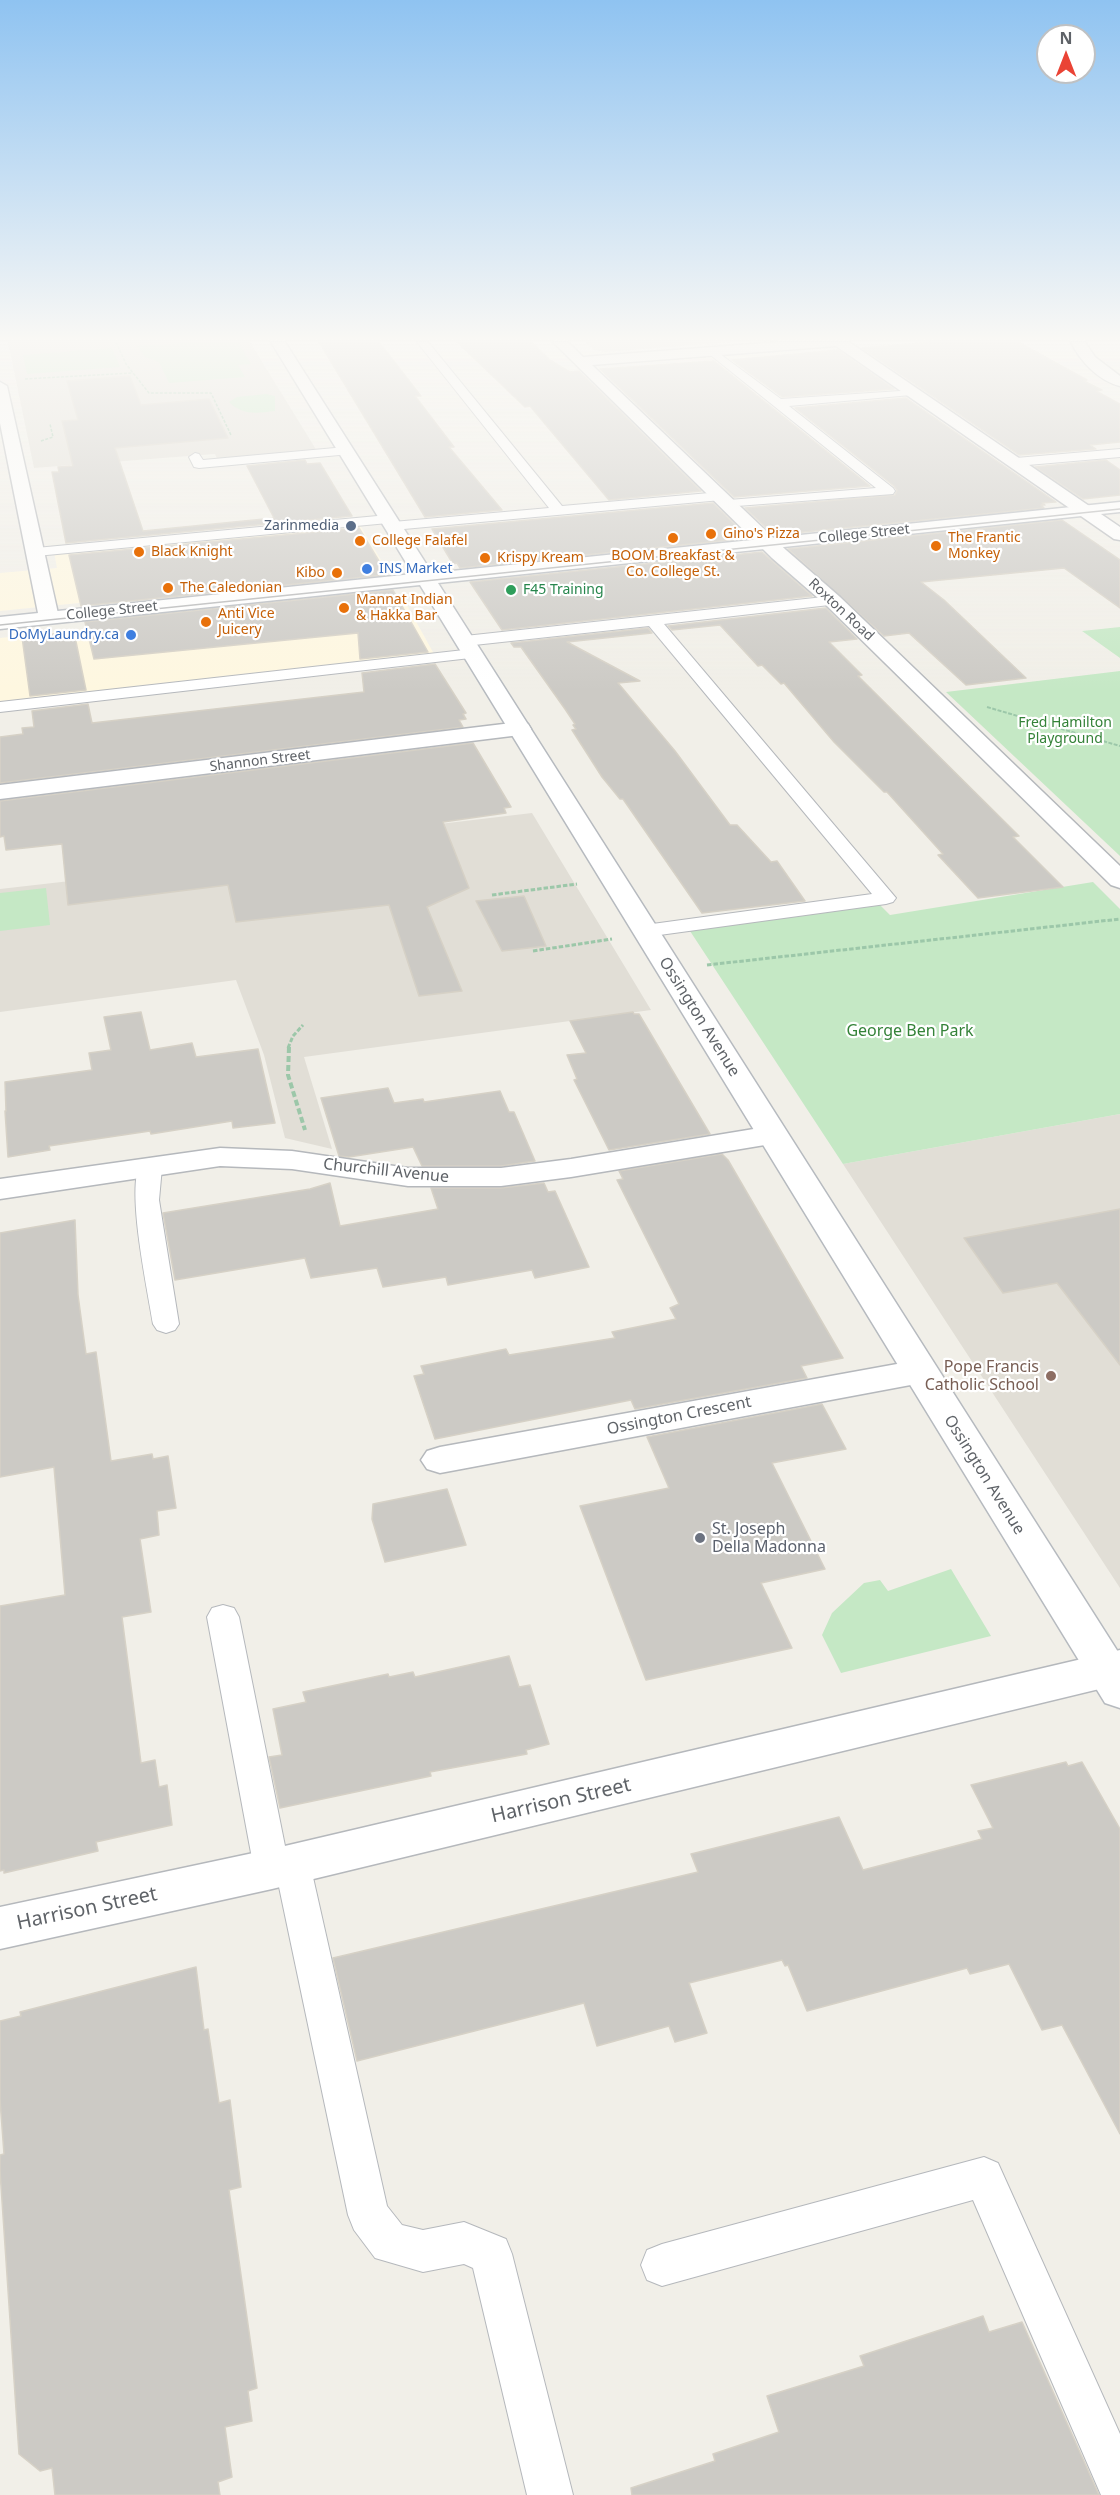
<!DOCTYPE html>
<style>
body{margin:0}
#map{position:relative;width:1120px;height:2495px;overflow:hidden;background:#f1efe8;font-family:"Noto Sans",sans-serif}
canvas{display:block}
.north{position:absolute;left:1036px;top:24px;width:60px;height:60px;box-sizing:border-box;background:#fff;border:2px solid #bfc1c3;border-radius:50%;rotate:0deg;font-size:16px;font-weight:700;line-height:24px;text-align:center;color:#5f6368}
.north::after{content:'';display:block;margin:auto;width:21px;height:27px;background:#ea4335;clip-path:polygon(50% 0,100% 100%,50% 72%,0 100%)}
</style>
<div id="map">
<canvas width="1120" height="2495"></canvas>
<div class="north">N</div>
</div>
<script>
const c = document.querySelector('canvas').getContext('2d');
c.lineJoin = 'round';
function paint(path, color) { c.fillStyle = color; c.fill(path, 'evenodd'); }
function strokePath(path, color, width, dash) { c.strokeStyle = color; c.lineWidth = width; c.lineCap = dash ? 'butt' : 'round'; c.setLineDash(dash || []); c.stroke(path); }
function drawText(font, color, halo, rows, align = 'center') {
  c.font = font + ' "Noto Sans",sans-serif'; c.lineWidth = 4.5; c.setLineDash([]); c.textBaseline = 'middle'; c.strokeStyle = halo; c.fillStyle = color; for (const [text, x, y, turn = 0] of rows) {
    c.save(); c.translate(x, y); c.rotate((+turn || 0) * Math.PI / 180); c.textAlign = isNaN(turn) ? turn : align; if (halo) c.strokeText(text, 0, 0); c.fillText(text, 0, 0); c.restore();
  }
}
const commercial = new Path2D(`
 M 358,522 L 387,570 L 384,572 L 0,611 L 0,573 L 57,568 L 54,552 Z
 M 394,596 L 403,598 L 434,654 L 0,703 L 0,638 Z`);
const education = new Path2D(`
 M 8,342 L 250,342 L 317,451 L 218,461 L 215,454 L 34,468 Z
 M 585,342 L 731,342 L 605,352 L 594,350 Z
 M 532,813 L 651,1010 L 304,1057 L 332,1149 L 285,1138 L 264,1055 L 236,980 L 0,1012 L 0,889 L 158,871 L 154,858 Z
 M 1120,1114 L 1120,1588 L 843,1164 Z`);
const green = new Path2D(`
 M 198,342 L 238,342 L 251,364 L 238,365 L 245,377 L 169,383 L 159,362 L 145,357 L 137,346 Z
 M 112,348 L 120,367 L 27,374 L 23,355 Z
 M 266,394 L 275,396 L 275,411 C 257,413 243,416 229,402 L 237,397 Z
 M 1120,627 L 1120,658 L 1082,631 Z
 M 1120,671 L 1120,856 L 946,692 Z
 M 1093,882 L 1120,909 L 1120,1114 L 843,1164 L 690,931 L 879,904 L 890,915 Z
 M 46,888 L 50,925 L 0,931 L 0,893 Z
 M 951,1569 L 991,1636 L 841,1673 L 822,1635 L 832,1613 L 864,1583 L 880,1580 L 888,1591 Z`);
const building = new Path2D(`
 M 319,342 L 379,342 L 421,396 L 415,396 L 454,447 L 449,447 L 502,510 L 425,517 Z
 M 457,342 L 531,342 L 550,360 L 570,372 L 579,371 L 701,491 L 609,500 L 530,406 L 525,407 Z
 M 935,342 L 1018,342 L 1087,380 L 1084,381 L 1102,390 L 1096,391 L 1120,404 L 1120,442 L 1090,445 L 1096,449 L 1019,455 L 862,348 Z
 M 838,350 L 894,389 L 782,397 L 732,360 Z
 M 714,361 L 870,486 L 734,497 L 600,369 Z
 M 130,376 L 141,405 L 209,399 L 228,438 L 115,448 L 143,531 L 274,518 L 247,466 L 305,460 L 307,464 L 320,463 L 352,516 L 66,543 L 52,472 L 59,472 L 58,467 L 73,466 L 62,421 L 78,420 L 67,381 Z
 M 906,398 L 1056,502 L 1042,503 L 1045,505 L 1041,505 L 1044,508 L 774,535 L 745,508 L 895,495 L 897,490 L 894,486 L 795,408 Z
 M 1106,460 L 1120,470 L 1120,495 L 1083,499 L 1035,467 Z
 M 713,503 L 749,538 L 460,568 L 457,563 L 453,564 L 432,529 Z
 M 1062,520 L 1120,560 L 1120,608 L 1064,568 L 921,582 L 944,600 L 1026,678 L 966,685 L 909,633 L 884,636 L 788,549 Z
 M 359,528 L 385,571 L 383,572 L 384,575 L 81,606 L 69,555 Z
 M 762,552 L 812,596 L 502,630 L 470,582 Z
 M 393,590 L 428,652 L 360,659 L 358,633 L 94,659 L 85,622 Z
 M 826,608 L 857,639 L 829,642 L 862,675 L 858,676 L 1019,836 L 1013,837 L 1063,887 L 978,898 L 938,855 L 943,854 L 887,792 L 884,792 L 834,742 L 784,683 L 781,684 L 762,665 L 758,666 L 720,625 L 672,630 L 668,626 Z
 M 648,628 L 652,633 L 567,642 L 640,681 L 618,683 L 675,751 L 730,825 L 737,825 L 771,862 L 777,861 L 805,901 L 702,913 L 623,799 L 620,799 L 602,777 L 572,730 L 576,729 L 573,725 L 575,724 L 565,709 L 521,647 L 514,647 L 511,643 Z
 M 74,632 L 86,690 L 30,696 L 22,637 Z
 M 435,664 L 466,713 L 463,714 L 466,719 L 459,720 L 463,727 L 0,783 L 0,737 L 23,734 L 22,728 L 34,727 L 32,711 L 88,704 L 92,723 L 364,692 L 362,673 Z
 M 473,743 L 511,807 L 504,808 L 506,813 L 443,822 L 469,888 L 427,907 L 462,991 L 419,996 L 389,905 L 236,922 L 228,885 L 68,905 L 62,844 L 6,850 L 4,836 L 0,837 L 0,801 Z
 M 524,896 L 546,946 L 502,951 L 476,901 Z
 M 141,1012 L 150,1050 L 192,1043 L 196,1057 L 258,1049 L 275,1123 L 233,1128 L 232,1121 L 151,1134 L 150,1131 L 49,1146 L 50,1150 L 8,1157 L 5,1111 L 6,1111 L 5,1082 L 92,1070 L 89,1053 L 111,1050 L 104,1017 Z
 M 633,1012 L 634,1014 L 639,1014 L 710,1134 L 609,1150 L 574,1080 L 577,1079 L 567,1055 L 586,1053 L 570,1021 Z
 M 388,1088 L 394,1103 L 423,1099 L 424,1102 L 500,1091 L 509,1112 L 514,1112 L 535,1161 L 501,1166 L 422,1166 L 413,1147 L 349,1157 L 339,1156 L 321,1098 Z
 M 722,1154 L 728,1160 L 843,1358 L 801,1366 L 807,1378 L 635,1409 L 631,1400 L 435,1439 L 414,1376 L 424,1374 L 421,1366 L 506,1349 L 509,1355 L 615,1338 L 612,1332 L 676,1319 L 670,1308 L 679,1304 L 617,1180 L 623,1179 L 619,1171 Z
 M 330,1183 L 340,1226 L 438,1209 L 431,1188 L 501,1188 L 544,1183 L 548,1192 L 555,1191 L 589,1267 L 535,1278 L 532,1270 L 448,1285 L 446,1277 L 383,1287 L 377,1268 L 311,1278 L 305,1258 L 175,1280 L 163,1213 L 310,1189 Z
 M 1120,1209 L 1120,1365 L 1057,1283 L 1003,1293 L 964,1238 Z
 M 75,1220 L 78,1295 L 86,1354 L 96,1352 L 111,1461 L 152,1454 L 153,1459 L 168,1456 L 176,1508 L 157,1511 L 159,1535 L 140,1539 L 151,1612 L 122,1617 L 141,1763 L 155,1760 L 159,1787 L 167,1785 L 172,1825 L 96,1842 L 98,1851 L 4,1873 L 4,1870 L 0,1871 L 0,1606 L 65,1595 L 54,1467 L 0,1477 L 0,1233 Z
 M 822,1404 L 846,1449 L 772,1463 L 825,1569 L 761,1583 L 792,1648 L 646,1680 L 580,1506 L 669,1488 L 647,1437 Z
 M 447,1489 L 466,1545 L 385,1562 L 372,1519 L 373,1504 Z
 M 509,1656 L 519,1687 L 530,1685 L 549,1744 L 526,1750 L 527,1754 L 430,1772 L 431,1776 L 280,1808 L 269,1757 L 282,1755 L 273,1709 L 306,1702 L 303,1692 L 388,1674 L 389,1677 L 413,1672 L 415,1677 Z
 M 1066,1762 L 1068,1766 L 1082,1762 L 1120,1829 L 1120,2134 L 1062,2025 L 1042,2030 L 1009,1964 L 970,1974 L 967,1968 L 807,2011 L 788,1965 L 785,1966 L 782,1960 L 689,1983 L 707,2033 L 675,2042 L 669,2026 L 597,2046 L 584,2003 L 357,2061 L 333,1958 L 698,1872 L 691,1854 L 839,1817 L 863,1870 L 982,1839 L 978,1831 L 993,1828 L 971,1785 Z
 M 196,1967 L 204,2030 L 208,2029 L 219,2103 L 230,2100 L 241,2187 L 229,2190 L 257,2388 L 248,2391 L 252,2421 L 225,2427 L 232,2477 L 218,2482 L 220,2495 L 55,2495 L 52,2468 L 40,2471 L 19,2454 L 0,2171 L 0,2155 L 4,2154 L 0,2100 L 0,2021 L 21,2016 L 20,2012 Z
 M 983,2316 L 989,2332 L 1022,2322 L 1099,2495 L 632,2495 L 631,2488 L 715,2461 L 713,2454 L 779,2432 L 767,2396 L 864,2366 L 860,2356 Z`);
const pathFar3 = new Path2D(`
 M 116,342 L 126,364 L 149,393 L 211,393 L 231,435
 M 25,379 L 133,373
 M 41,441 L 53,437 L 50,424`);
const pathFar2 = new Path2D(`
 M 987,707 L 1120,746`);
const pathFar1 = new Path2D(`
 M 492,895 L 577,884
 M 533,951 L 612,939
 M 707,965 L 1120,919
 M 288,1048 L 293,1036 L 303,1025`);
const path = new Path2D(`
 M 289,1047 L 288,1075 L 305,1130`);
const lane = new Path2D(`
 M 417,342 L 428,342 L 562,506 L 721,492 L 728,496 L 721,500 L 393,530 L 388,529 L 386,526 L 388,523 L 36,556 L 29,552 L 36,548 L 388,515 L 393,516 L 395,519 L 393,522 L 549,508 Z
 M 712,348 L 781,399 L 915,390 L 917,392 L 911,395 L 789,406 L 893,488 L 895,491 L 893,494 L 724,507 L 722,504 L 729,500 L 876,488 L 708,353 L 708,349 Z
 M 346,447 L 352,451 L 350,454 L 199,468 L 194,467 L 189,457 L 195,453 L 199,454 L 203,460 Z
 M 1120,449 L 1120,457 L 1016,466 L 1010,462 L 1016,458 Z
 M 833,596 L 838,598 L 841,601 L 838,604 L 664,624 L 896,898 L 893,902 L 886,904 L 645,937 L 638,935 L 635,931 L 638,927 L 645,925 L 872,894 L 649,626 L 465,646 L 457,641 L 465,636 Z
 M 473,649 L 481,654 L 479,657 L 0,712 L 0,702 Z
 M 150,1160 L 159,1162 L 162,1167 L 159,1200 L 179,1324 L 175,1330 L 166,1333 L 157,1330 L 153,1324 C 148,1292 125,1186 141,1162 Z
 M 223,1605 L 234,1608 L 239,1617 L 286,1851 L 292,1848 L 305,1853 L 310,1864 L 387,2206 L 402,2225 L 423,2230 L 464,2222 L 506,2239 L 512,2254 L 573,2495 L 527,2495 L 473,2268 L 464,2264 L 423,2272 L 375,2258 L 354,2230 L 348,2215 L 278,1882 L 272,1885 L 259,1880 L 254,1869 L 207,1617 L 212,1608 Z
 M 984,2157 L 998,2163 L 1120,2434 L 1120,2495 L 1101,2495 L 973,2200 L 662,2286 L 647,2280 L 641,2265 L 647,2250 L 662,2244 Z`);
const street = new Path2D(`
 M 553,342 L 568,342 L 583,357 L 780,342 L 849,342 L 1120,527 L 1120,540 L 1114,539 L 836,346 L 592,365 L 786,550 L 840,597 L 1120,866 L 1120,888 L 1111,885 L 826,605 L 772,558 Z
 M 1071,342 L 1085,342 L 1095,357 L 1120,376 L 1120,386 C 1099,381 1080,361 1071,342 Z
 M 0,382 L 7,386 L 59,618 L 56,622 L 42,622 L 39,618 L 0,423 Z
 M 520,722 L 528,724 L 531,729 L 528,734 L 0,799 L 0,785 Z
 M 772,1126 L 783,1128 L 787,1135 L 783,1142 L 571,1177 L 501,1186 L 408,1186 L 292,1169 L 220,1166 L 0,1199 L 0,1179 L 220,1148 L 292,1151 L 408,1168 L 501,1168 L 571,1159 Z
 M 919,1360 L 932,1363 L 937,1372 L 932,1381 L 440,1473 L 427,1469 L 421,1460 L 427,1451 L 440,1447 Z
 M 1120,1650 L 1120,1684 L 272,1889 L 0,1949 L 0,1907 L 272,1849 Z`);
const secondary = new Path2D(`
 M 271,342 L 285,342 L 432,573 L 1120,502 L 1120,512 L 438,583 L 1120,1655 L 1120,1708 L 1105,1703 L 420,585 L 0,629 L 0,617 L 413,574 Z`);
const tram = new Path2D(`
 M 0,625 L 1120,509`);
const markers = [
 [351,526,6,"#5c6f8a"],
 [711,534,6,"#e8710a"],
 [673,538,6,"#e8710a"],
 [360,541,6,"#e8710a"],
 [936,546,6,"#e8710a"],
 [139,552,6,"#e8710a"],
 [485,558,6,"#e8710a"],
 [367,569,6,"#3f7fe0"],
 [337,573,6,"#e8710a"],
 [168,588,6,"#e8710a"],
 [511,590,6,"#2e9e5b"],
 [344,608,6,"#e8710a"],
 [206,622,6,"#e8710a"],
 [131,635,6,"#3f7fe0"],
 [1051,1376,6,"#8d6e63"],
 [700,1538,6,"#6b7280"]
];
const farServicenames = [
 ["Zarinmedia",339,526]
];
const farFoodnames = [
 ["Gino's Pizza",723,534],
 ["The Frantic",948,538],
 ["Monkey",948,554],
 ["College Falafel",372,541],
 ["Black Knight",151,552],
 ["BOOM Breakfast &",673,556,"center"],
 ["Co. College St.",673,572,"center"],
 ["Krispy Kream",497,558],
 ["Kibo",325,573,"right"],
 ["The Caledonian",180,588],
 ["Mannat Indian",356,600],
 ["& Hakka Bar",356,616],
 ["Anti Vice",218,614],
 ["Juicery",218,630]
];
const farStreetnames = [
 ["College Street",864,534,-6],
 ["Roxton Road",841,610,43],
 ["College Street",112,611,-6],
 ["Shannon Street",260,761,-7]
];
const farShopnames = [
 ["INS Market",379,569],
 ["DoMyLaundry.ca",119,635,"right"]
];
const farLeisurenames = [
 ["F45 Training",523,590]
];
const farParknames = [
 ["Fred Hamilton",1065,723],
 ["Playground",1065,739]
];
const streetNames = [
 ["Ossington Avenue",699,1017,58],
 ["Churchill Avenue",386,1171,6],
 ["Ossington Crescent",679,1416,-11],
 ["Ossington Avenue",984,1475,58]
];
const parkNames = [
 ["George Ben Park",910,1031]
];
const educationNames = [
 ["Pope Francis",1039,1367],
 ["Catholic School",1039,1385]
];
const worshipNames = [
 ["St. Joseph",712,1529],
 ["Della Madonna",712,1547]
];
const nearStreetnames = [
 ["Harrison Street",561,1801,-13],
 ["Harrison Street",87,1909,-12]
];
paint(commercial, '#fef7e0');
paint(education, '#e1ded6');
paint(green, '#c5e8c5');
paint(building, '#cccac5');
strokePath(building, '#d6d1c6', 1.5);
strokePath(lane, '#b5b8bc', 2);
strokePath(street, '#b5b8bc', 3);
strokePath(secondary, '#b6babf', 3);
strokePath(pathFar3, '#9cc7a9', 1.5, [3, 1.5]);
strokePath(pathFar2, '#9cc7a9', 2, [4, 1.5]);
strokePath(pathFar1, '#9cc7a9', 3, [4.5, 2]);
strokePath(path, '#9cc7a9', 4, [6, 3]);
paint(lane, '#fff');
paint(street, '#fff');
paint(secondary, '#fff');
strokePath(tram, '#b6b7b8', 1.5);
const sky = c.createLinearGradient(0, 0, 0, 691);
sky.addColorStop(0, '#8fc3f1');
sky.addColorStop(0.49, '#f9f8f5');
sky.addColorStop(1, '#f9f8f500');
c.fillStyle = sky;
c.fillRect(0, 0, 1120, 691);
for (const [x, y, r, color] of markers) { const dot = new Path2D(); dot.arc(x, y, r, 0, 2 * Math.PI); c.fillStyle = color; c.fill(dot); strokePath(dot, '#fff', 2); }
drawText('14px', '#4e5e75', '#fff', farServicenames, 'right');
drawText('14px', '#c56008', '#fff', farFoodnames, 'left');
drawText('14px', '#5f6368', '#fff', farStreetnames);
drawText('14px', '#366cbe', '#fff', farShopnames, 'left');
drawText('14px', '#27864d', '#fff', farLeisurenames, 'left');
drawText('14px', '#348238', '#fff', farParknames);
drawText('16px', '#5f6368', '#fff', streetNames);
drawText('16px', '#348238', '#fff', parkNames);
drawText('16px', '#785e54', '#fff', educationNames, 'right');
drawText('16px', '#5b616d', '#fff', worshipNames, 'left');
drawText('20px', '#5f6368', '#fff', nearStreetnames);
</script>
